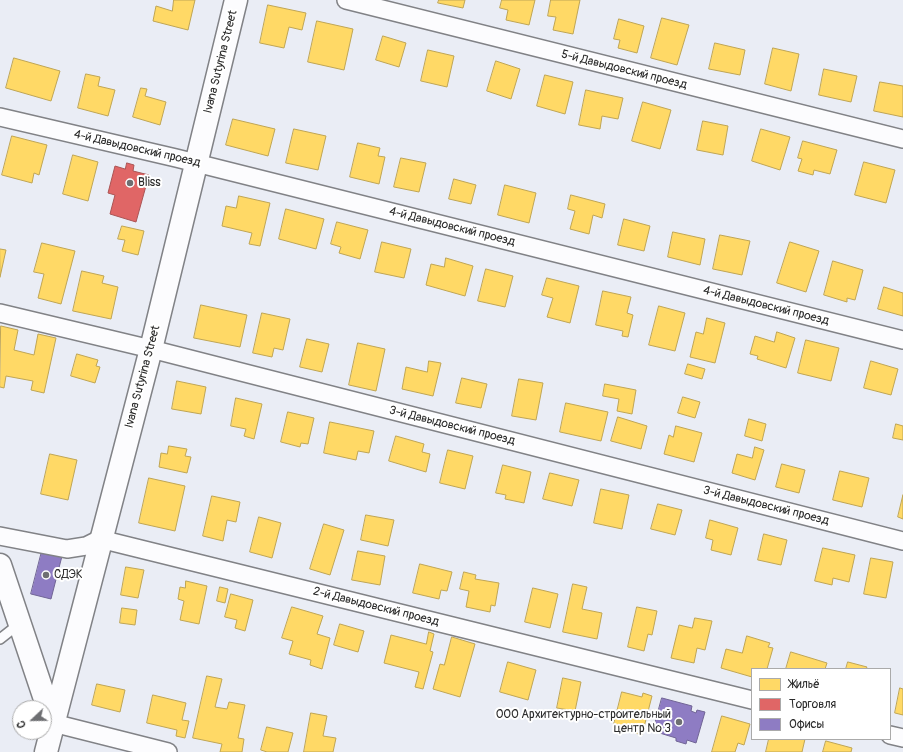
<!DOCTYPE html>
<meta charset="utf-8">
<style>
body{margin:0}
#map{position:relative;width:903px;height:752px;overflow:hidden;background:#eaedf5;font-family:Pangolin,sans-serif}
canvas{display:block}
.legend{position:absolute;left:751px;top:668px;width:140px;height:72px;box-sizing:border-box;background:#fff;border:1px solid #aaa;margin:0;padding:5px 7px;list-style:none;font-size:12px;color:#2b2b2b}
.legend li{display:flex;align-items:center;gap:8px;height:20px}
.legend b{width:20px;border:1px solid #aaa}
.north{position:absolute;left:12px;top:700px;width:40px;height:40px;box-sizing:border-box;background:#fff;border:1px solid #aaa;border-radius:50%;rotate:248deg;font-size:11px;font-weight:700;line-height:16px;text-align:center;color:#2b2b2b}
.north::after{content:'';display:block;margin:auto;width:14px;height:18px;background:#6e6f72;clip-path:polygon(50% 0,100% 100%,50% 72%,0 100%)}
</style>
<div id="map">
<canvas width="903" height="752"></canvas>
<ul class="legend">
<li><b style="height:11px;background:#ffd966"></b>Жильё</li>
<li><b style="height:11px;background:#e06666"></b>Торговля</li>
<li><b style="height:11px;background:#8e7cc3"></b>Офисы</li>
</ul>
<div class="north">С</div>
</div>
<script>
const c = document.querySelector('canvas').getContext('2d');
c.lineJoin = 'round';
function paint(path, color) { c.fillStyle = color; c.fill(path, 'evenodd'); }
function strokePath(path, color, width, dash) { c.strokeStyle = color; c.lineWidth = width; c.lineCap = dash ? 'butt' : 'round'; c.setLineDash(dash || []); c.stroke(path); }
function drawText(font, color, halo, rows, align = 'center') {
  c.font = font + ' Pangolin,sans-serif'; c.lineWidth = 4; c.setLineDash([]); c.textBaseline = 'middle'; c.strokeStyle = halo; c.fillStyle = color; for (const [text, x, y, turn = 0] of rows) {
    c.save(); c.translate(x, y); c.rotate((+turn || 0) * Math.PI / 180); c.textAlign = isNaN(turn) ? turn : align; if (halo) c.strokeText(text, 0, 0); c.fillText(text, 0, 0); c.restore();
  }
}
const homes = new Path2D(`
 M 174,0 L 195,0 L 188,30 L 153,21 L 156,6 L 172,11 Z
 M 439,0 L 465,0 L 463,8 L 438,3 Z
 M 502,0 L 535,0 L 529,25 L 506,20 L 508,10 L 500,8 Z
 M 551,0 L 580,0 L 573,34 L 553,30 L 556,17 L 548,16 Z
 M 268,5 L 306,13 L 302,30 L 289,27 L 284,48 L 260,43 Z
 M 662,18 L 689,25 L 677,65 L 651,58 Z
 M 619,19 L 644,26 L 637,53 L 618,48 L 620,40 L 614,39 Z
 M 317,21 L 353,29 L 344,70 L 308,62 Z
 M 383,36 L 406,43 L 399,67 L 376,60 Z
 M 715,43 L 745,50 L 740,75 L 709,69 Z
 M 773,48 L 799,54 L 791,91 L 765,84 Z
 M 428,50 L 454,56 L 447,87 L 421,81 Z
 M 14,58 L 60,71 L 51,101 L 6,88 Z
 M 496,61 L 520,69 L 511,99 L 487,91 Z
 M 824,69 L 857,76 L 851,102 L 819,95 Z
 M 86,74 L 100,77 L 98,86 L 115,90 L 108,116 L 78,108 Z
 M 545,75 L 573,82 L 565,114 L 537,106 Z
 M 880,82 L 903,86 L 903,117 L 874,111 Z
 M 141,88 L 147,89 L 145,96 L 166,102 L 160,125 L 133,117 Z
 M 586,90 L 623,98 L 618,119 L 602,116 L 600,129 L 579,125 Z
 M 643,102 L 671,110 L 660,149 L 632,141 Z
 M 233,119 L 275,129 L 268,156 L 226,145 Z
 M 703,121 L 728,126 L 723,155 L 697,150 Z
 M 294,129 L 326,136 L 318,170 L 286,163 Z
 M 761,129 L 790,137 L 780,170 L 752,161 Z
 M 12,136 L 47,145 L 39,175 L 34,173 L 32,183 L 2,175 Z
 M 803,141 L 837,150 L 830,174 L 814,170 L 813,175 L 798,171 L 802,159 L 798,158 Z
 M 358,143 L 380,148 L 378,156 L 385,157 L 379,184 L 350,177 Z
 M 73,155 L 98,162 L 88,201 L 63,194 Z
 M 401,158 L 426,163 L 419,192 L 394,187 Z
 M 864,162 L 895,170 L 886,203 L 855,195 Z
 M 454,179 L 476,185 L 471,204 L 449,199 Z
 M 505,185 L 536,193 L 529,223 L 498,215 Z
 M 571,195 L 605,204 L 602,218 L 593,215 L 589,234 L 570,229 L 575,211 L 568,209 Z
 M 239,196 L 270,203 L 260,246 L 249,244 L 252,233 L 222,226 L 226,206 L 236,208 Z
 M 286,209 L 324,219 L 316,249 L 279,239 Z
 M 624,219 L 650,226 L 644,251 L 618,245 Z
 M 337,222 L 368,230 L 360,259 L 339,253 L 341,247 L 331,244 Z
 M 122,226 L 144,231 L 138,255 L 122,251 L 125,240 L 118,239 Z
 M 673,232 L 705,239 L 700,265 L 668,257 Z
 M 720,235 L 750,241 L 742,275 L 713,269 Z
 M 382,242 L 411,249 L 404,278 L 375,272 Z
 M 790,242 L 819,251 L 806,292 L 777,283 Z
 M 42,243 L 75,251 L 61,304 L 38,298 L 44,274 L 34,272 Z
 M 0,249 L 6,250 L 0,277 Z
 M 446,258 L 473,266 L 465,296 L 426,285 L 431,264 L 444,267 Z
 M 833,261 L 863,270 L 855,300 L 847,298 L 847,302 L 824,295 Z
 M 486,269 L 513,276 L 505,307 L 478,301 Z
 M 82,271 L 104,276 L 102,283 L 118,287 L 111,319 L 73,311 Z
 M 547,278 L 579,286 L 570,323 L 547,317 L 553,298 L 542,295 Z
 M 884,287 L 903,293 L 903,316 L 878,309 Z
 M 603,291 L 631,297 L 627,313 L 633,315 L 628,337 L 622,336 L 623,331 L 596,325 Z
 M 201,305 L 247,315 L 240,347 L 194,338 Z
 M 659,306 L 685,313 L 675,351 L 649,345 Z
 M 262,313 L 290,319 L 283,350 L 274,348 L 272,357 L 253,353 Z
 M 707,318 L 725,323 L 715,363 L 690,357 L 696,332 L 703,334 Z
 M 1,326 L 18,330 L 14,350 L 34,355 L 38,334 L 56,338 L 44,393 L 31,390 L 33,381 L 6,376 L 4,388 L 0,387 Z
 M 777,332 L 795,338 L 786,368 L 757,359 L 758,356 L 750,354 L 755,336 L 774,342 Z
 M 307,339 L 329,344 L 322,372 L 300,367 Z
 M 806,340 L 839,348 L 831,381 L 798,373 Z
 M 358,343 L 385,349 L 376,391 L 349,385 Z
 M 77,354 L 98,360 L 96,366 L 100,367 L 95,383 L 71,376 Z
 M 429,361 L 441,363 L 433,396 L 402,389 L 406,367 L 427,372 Z
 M 871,361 L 898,369 L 891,395 L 864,388 Z
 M 688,364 L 705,369 L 702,379 L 685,374 Z
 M 462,378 L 487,384 L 481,408 L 456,403 Z
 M 519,379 L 543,383 L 536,420 L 512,416 Z
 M 177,381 L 206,387 L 201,414 L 172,409 Z
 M 605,384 L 636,390 L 632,414 L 617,411 L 619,399 L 603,396 Z
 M 683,397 L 700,402 L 695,418 L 678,413 Z
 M 236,398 L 262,404 L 254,439 L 244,436 L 246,429 L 231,426 Z
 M 566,403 L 608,412 L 601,441 L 560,432 Z
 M 288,412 L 314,418 L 308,444 L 301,443 L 300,447 L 281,442 Z
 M 618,417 L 647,426 L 641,449 L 611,441 Z
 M 749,419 L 766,424 L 762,441 L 745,436 Z
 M 330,422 L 374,431 L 369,453 L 358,451 L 356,460 L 324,453 Z
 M 896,424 L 903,426 L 903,440 L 893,438 Z
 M 676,426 L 702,433 L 694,462 L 664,454 L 669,435 L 673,437 Z
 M 396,436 L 424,444 L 422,452 L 430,454 L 426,472 L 389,461 Z
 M 169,446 L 187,449 L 185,456 L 191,457 L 187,473 L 159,467 L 161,453 L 167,454 Z
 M 755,447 L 764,450 L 755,480 L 732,473 L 737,454 L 752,458 Z
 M 448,450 L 473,456 L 465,489 L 440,483 Z
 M 50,454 L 77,460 L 68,500 L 41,494 Z
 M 782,464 L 805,470 L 799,493 L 776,487 Z
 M 503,465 L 531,472 L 524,503 L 505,499 L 506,495 L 496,493 Z
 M 840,471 L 869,478 L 862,507 L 833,500 Z
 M 550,473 L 579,480 L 572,506 L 543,499 Z
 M 149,478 L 185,486 L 175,531 L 139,523 Z
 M 601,489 L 629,495 L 622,529 L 594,523 Z
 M 903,495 L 903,519 L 898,517 Z
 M 212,496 L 240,502 L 236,522 L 227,520 L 223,541 L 203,536 Z
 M 658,504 L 682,510 L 675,535 L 651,529 Z
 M 366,515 L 394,520 L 388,546 L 361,540 Z
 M 259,517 L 281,523 L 272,558 L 250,552 Z
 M 710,520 L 738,528 L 731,555 L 711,550 L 713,540 L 706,538 Z
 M 324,524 L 344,530 L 330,575 L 310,569 Z
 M 764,534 L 787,540 L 781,565 L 758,560 Z
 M 823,548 L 855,555 L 849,582 L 833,578 L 832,585 L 815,581 Z
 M 358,551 L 385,556 L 380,585 L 352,580 Z
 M 871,558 L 893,562 L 886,598 L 864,594 Z
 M 420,564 L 452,572 L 447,591 L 441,590 L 439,599 L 413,593 Z
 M 126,567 L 144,570 L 138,598 L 121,595 Z
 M 464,572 L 476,575 L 475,579 L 499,583 L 495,606 L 491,605 L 490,612 L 466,607 L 469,591 L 460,589 Z
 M 186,581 L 207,586 L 199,624 L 180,620 L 184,601 L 178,599 L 180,587 L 185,588 Z
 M 573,584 L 587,587 L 582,609 L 602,613 L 597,639 L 563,632 Z
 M 220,587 L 228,589 L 225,603 L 217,601 Z
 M 533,588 L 558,594 L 550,628 L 525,622 Z
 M 231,594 L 253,600 L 245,631 L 235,628 L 237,620 L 225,617 Z
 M 292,607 L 323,616 L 317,634 L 330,638 L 322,669 L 310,665 L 311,660 L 289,654 L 293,641 L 282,638 Z
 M 637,607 L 657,611 L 652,635 L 648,634 L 644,651 L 628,647 Z
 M 122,608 L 137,610 L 135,625 L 120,623 Z
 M 695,618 L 712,621 L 705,650 L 697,648 L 694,663 L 671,658 L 679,625 L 692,628 Z
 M 340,624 L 364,631 L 358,652 L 334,645 Z
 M 429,632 L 434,634 L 430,651 L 433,652 L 423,689 L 415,687 L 419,672 L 384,663 L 391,635 L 426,644 Z
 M 747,636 L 770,643 L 768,647 L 773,648 L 767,669 L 752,669 L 752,677 L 721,668 L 726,649 L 742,653 Z
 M 452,637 L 475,644 L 460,697 L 433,689 L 440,664 L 444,665 Z
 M 791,652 L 827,663 L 825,669 L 786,669 Z
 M 508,662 L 536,670 L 528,700 L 500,692 Z
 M 848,662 L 867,667 L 866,669 L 846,669 Z
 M 207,676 L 222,679 L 215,707 L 227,709 L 229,702 L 245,705 L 238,738 L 244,739 L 242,752 L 220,752 L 222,744 L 193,738 Z
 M 563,678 L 581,682 L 575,711 L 557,708 Z
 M 97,684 L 125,690 L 120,712 L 92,705 Z
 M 900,688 L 903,689 L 903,715 L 895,713 Z
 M 622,692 L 642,697 L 643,693 L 652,696 L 642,735 L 635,733 L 636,729 L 614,724 Z
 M 153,695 L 186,703 L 182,720 L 189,721 L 185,738 L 176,736 L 177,730 L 147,723 Z
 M 311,713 L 327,716 L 323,736 L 336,738 L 333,752 L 304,752 Z
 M 722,716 L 750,724 L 744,745 L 738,743 L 735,752 L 712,752 Z
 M 267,727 L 293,733 L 288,752 L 267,752 L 261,750 Z
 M 769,739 L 805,739 L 802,752 L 766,752 Z
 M 826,741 L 852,748 L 851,752 L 823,752 Z`);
const shops = new Path2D(`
 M 127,163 L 134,165 L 133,171 L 149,175 L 136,222 L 110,214 L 115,195 L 108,193 L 115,166 L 125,169 Z`);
const offices = new Path2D(`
 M 42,551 L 62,556 L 51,599 L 31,594 Z
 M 662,698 L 692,706 L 691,711 L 696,713 L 697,710 L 705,712 L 696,743 L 687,740 L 686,744 L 676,741 L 676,738 L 653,731 Z`);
const service = new Path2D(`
 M 0,639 L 19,624`);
const minor = new Path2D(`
 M 346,0 L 903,139
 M 0,117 L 176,158 L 903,340
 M 0,313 L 151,349 L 903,541
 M 0,536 L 67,549 L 86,546 L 100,539 L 752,700
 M 53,723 L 168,752
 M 890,735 L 903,738`);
const tertiary = new Path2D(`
 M 0,565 L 53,723`);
const secondary = new Path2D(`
 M 46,752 L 151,349 L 236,0`);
const markers = [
 [130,183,4,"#6e6f72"],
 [46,575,4,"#6e6f72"],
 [679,722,4,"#6e6f72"]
];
const streetNames = [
 ["Ivana Sutyrina Street",221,62,-76],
 ["5-й Давыдовский проезд",624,70,14],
 ["4-й Давыдовский проезд",137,149,13],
 ["4-й Давыдовский проезд",452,227,14],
 ["4-й Давыдовский проезд",766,306,14],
 ["Ivana Sutyrina Street",143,377,-75],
 ["3-й Давыдовский проезд",452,426,14],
 ["3-й Давыдовский проезд",766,506,14],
 ["2-й Давыдовский проезд",376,607,14]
];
const poiNames = [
 ["Bliss",138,183],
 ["СДЭК",54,575],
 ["ООО Архитектурно-строительный",671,715,"right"],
 ["центр № 3",671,729,"right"]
];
paint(homes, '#ffd966');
strokePath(homes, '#bfa554', 1);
paint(shops, '#e06666');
strokePath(shops, '#aa5454', 1);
paint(offices, '#8e7cc3');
strokePath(offices, '#706495', 1);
strokePath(service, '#818286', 12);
strokePath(minor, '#818286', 20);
strokePath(tertiary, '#818286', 25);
strokePath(secondary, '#818286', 25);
strokePath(service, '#fcfcfe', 9);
strokePath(minor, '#fcfcfe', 17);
strokePath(tertiary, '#fcfcfe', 22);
strokePath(secondary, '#fcfcfe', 22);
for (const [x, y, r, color] of markers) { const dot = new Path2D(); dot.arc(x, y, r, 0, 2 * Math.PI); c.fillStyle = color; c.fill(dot); strokePath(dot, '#fff', 1.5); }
drawText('12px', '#2b2b2b', '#fff', streetNames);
drawText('12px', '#2b2b2b', '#fff', poiNames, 'left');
</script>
